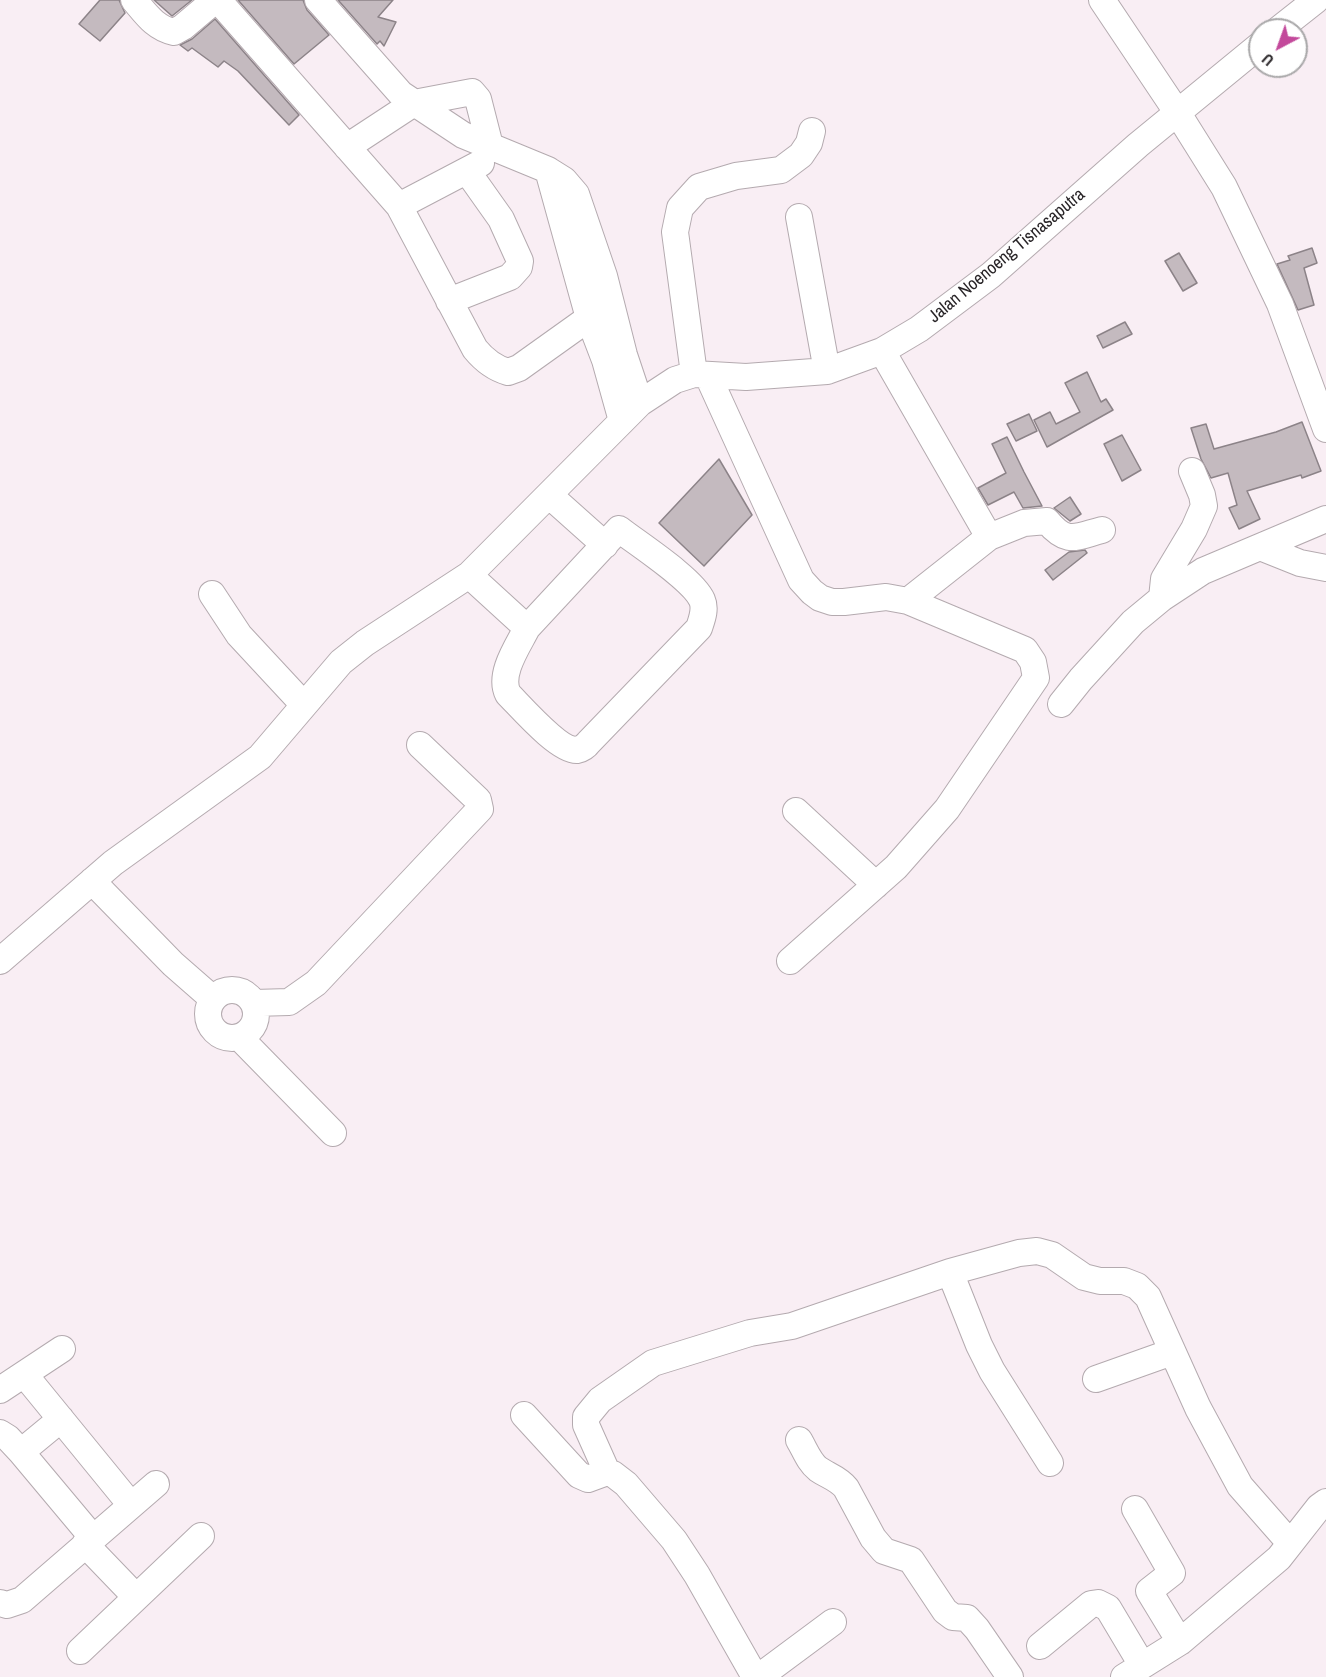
<!DOCTYPE html>
<style>
body{margin:0}
#map{position:relative;width:1326px;height:1677px;overflow:hidden;background:#f9eef4;font-family:"Archivo Narrow",sans-serif}
canvas{display:block}
.north{position:absolute;left:1248px;top:18px;width:60px;height:60px;box-sizing:border-box;background:#fff;border:2px solid #a9a8a9;border-radius:50%;rotate:221deg;font-size:16px;font-weight:700;line-height:24px;text-align:center;color:#292528}
.north::after{content:'';display:block;margin:auto;width:21px;height:27px;background:#c3499b;clip-path:polygon(50% 0,100% 100%,50% 72%,0 100%)}
</style>
<div id="map">
<canvas width="1326" height="1677"></canvas>
<div class="north">U</div>
</div>
<script>
const c = document.querySelector('canvas').getContext('2d');
c.lineJoin = 'round';
function paint(path, color) { c.fillStyle = color; c.fill(path, 'evenodd'); }
function strokePath(path, color, width, dash) { c.strokeStyle = color; c.lineWidth = width; c.lineCap = dash ? 'butt' : 'round'; c.setLineDash(dash || []); c.stroke(path); }
function drawText(font, color, halo, rows, align = 'center') {
  c.font = font + ' "Archivo Narrow",sans-serif'; c.lineWidth = 4.5; c.setLineDash([]); c.textBaseline = 'middle'; c.strokeStyle = halo; c.fillStyle = color; for (const [text, x, y, turn = 0] of rows) {
    c.save(); c.translate(x, y); c.rotate((+turn || 0) * Math.PI / 180); c.textAlign = isNaN(turn) ? turn : align; if (halo) c.strokeText(text, 0, 0); c.fillText(text, 0, 0); c.restore();
  }
}
const building = new Path2D(`
 M 100,0 L 119,0 L 125,13 L 100,41 L 79,24 Z
 M 154,0 L 192,0 L 172,16 Z
 M 238,0 L 303,0 L 307,10 L 329,35 L 294,64 Z
 M 338,0 L 393,0 L 378,17 L 396,22 L 384,46 L 380,41 L 377,44 Z
 M 215,19 L 299,115 L 289,125 L 238,71 L 224,61 L 218,67 L 192,48 L 188,51 L 180,45 L 192,39 Z
 M 1312,248 L 1317,263 L 1304,268 L 1314,305 L 1298,310 L 1277,264 L 1290,260 L 1288,256 Z
 M 1179,253 L 1197,283 L 1183,291 L 1165,261 Z
 M 1125,322 L 1132,334 L 1103,348 L 1097,336 Z
 M 1087,372 L 1101,402 L 1106,399 L 1113,410 L 1047,447 L 1034,420 L 1050,412 L 1056,424 L 1080,412 L 1065,383 Z
 M 1029,414 L 1037,431 L 1016,441 L 1007,424 Z
 M 1302,422 L 1321,471 L 1302,478 L 1301,475 L 1247,491 L 1260,519 L 1239,529 L 1229,508 L 1237,505 L 1228,473 L 1211,478 L 1201,459 L 1191,428 L 1206,424 L 1214,449 L 1276,432 Z
 M 1122,435 L 1141,470 L 1122,481 L 1104,444 Z
 M 1007,437 L 1024,472 L 1042,506 L 1023,508 L 1014,492 L 988,505 L 978,488 L 1006,473 L 992,444 Z
 M 719,459 L 752,515 L 704,566 L 659,523 Z
 M 1070,497 L 1081,514 L 1070,521 L 1054,508 Z
 M 1085,550 L 1087,553 L 1053,580 L 1045,570 L 1069,552 Z`);
const minor = new Path2D(`
 M 134,0 C 146,14 155,28 174,32 L 183,27 L 215,0
 M 218,0 L 399,206 L 475,349 C 484,360 494,368 508,372 L 519,368 L 589,318 L 548,170
 M 318,0 L 401,94 L 463,135 L 548,170 L 564,180 L 576,194 L 604,276 L 624,355 L 640,403
 M 1102,0 L 1177,112 L 1224,187 L 1280,304 L 1326,429
 M 1278,30 L 1316,0
 M 347,147 L 414,103 L 472,92 L 478,99 L 490,146
 M 399,206 L 481,163
 M 799,217 L 827,371
 M 449,301 L 510,277 L 519,267 L 520,261 L 501,219 L 467,171
 M 589,318 L 605,360 L 622,421
 M 882,351 L 989,537 L 908,601
 M 694,374 L 675,232 L 680,208 L 699,187 L 736,176 L 781,170 L 801,155 L 809,143 L 812,131
 M 708,376 L 801,580 L 812,592 L 820,598 L 832,602 L 844,602 L 886,597 L 908,601 L 1025,650 L 1033,662 L 1036,678 L 947,809 L 896,867 L 790,961
 M 549,495 L 605,545
 M 989,537 L 1024,523 L 1047,521 C 1067,545 1075,537 1102,530
 M 1260,547 L 1300,563 L 1326,568
 M 469,575 L 527,628 L 619,529 C 638,544 693,579 702,600 C 706,609 702,619 699,628 L 589,742 C 586,746 582,749 577,750 C 559,751 521,707 508,694 C 498,674 518,646 527,628
 M 212,594 L 239,635 L 304,705
 M 1162,598 L 1164,579 L 1194,529 L 1204,506 L 1202,495 L 1192,471
 M 1061,704 L 1081,679 L 1133,622 L 1162,598 L 1203,571 L 1326,519
 M 796,811 L 876,885
 M 92,881 L 173,964 L 213,999
 M 0,961 L 113,863 L 260,757 L 341,662 L 365,643 L 469,575 L 640,403 L 675,380 L 694,374 L 746,377 L 827,371 L 882,351 L 919,329 L 991,275 L 1138,145 L 1260,45
 M208 1014a24 24 0 1 1 48 0a24 24 0 1 1-48 0Z
 M 254,1003 L 289,1002 L 316,983 L 480,809 L 478,800 L 420,745
 M 240,1038 L 333,1133
 M 950,1272 L 979,1345 L 992,1371 L 1050,1463
 M 24,1374 L 131,1505
 M 1096,1379 L 1172,1352
 M 0,1390 L 62,1349
 M 524,1415 L 579,1475 L 588,1479 L 607,1472 L 613,1474 L 626,1484 L 674,1540 L 697,1575 L 755,1677
 M 0,1433 L 8,1438 L 21,1452 L 61,1419
 M 799,1440 C 805,1450 809,1462 818,1469 C 828,1476 838,1478 846,1488 L 873,1538 L 884,1551 L 911,1560 L 945,1611 L 953,1617 L 967,1618 L 977,1629 L 1010,1677
 M 21,1452 L 93,1538
 M 607,1472 L 586,1425 L 586,1417 L 600,1400 L 653,1363 L 750,1333 L 792,1326 L 950,1272 L 1019,1253 L 1037,1251 L 1052,1255 L 1084,1277 L 1100,1281 L 1124,1281 L 1137,1286 L 1148,1297 L 1198,1408 L 1240,1486 L 1290,1543
 M 1135,1509 L 1172,1573 L 1149,1591 L 1180,1642
 M 85,1544 L 136,1597
 M 0,1603 L 7,1605 L 22,1600 L 156,1484
 M 1040,1646 L 1091,1604 L 1098,1603 L 1108,1608 L 1142,1665
 M 80,1651 L 201,1536
 M 759,1677 L 833,1622
 M 1124,1677 L 1180,1642 L 1279,1558 L 1319,1507 L 1326,1502`);
const streetNames = [
 ["Jalan Noenoeng Tisnasaputra",1007,256,-40]
];
paint(building, '#c4babf');
strokePath(building, '#8c8388', 1.5);
strokePath(minor, '#b4aaaf', 28);
strokePath(minor, '#fff', 26);
drawText('18px', '#292528', '#fff', streetNames);
</script>
